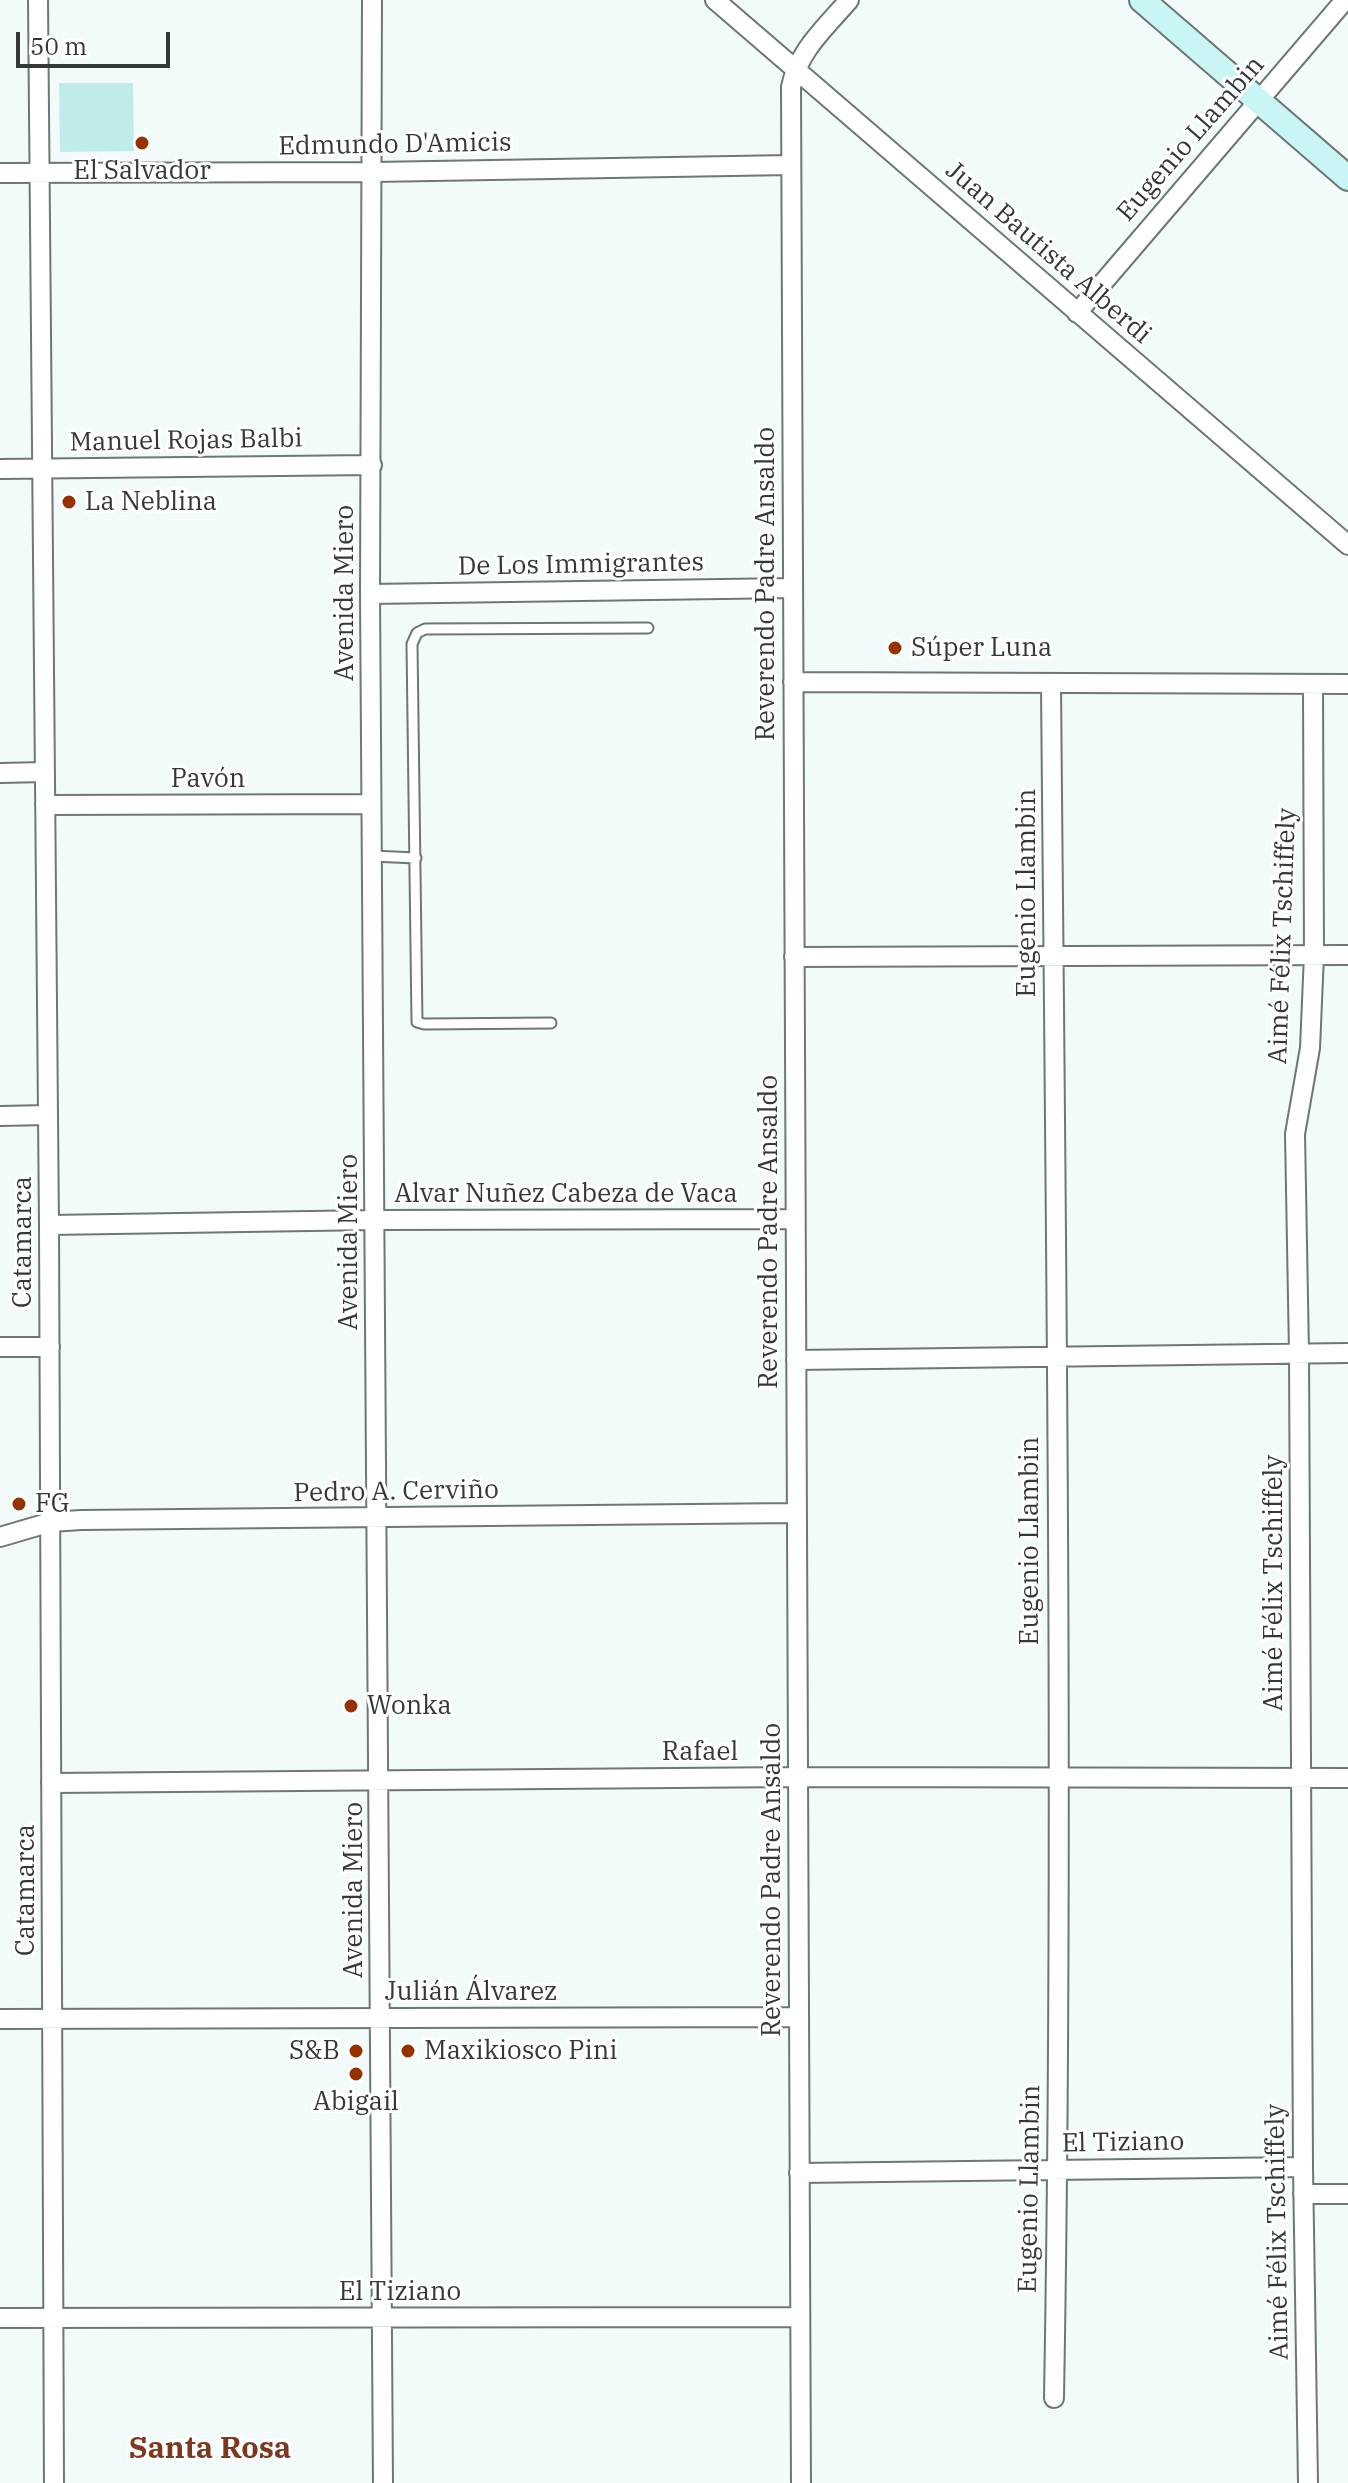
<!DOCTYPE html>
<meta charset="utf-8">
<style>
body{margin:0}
#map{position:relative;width:1348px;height:2483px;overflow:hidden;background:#f2fbfa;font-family:"IBM Plex Serif",serif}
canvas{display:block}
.scale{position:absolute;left:16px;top:32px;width:154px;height:36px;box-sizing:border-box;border:4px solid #353838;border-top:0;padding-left:10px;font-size:24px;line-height:28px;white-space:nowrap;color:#353838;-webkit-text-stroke:6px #fff;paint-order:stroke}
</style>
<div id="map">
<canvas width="1348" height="2483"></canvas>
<div class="scale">50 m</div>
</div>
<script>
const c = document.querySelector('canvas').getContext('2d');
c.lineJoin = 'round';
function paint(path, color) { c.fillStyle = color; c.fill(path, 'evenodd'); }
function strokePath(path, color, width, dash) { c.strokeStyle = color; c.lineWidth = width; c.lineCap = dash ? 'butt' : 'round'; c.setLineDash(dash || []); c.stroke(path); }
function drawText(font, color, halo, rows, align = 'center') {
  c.font = font + ' "IBM Plex Serif",serif'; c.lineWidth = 6; c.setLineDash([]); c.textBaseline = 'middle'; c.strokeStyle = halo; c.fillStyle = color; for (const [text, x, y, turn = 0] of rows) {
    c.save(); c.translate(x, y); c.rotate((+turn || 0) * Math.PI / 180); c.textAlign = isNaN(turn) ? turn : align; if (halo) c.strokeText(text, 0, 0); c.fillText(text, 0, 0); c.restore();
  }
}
const green = new Path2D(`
 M 59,83 L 133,83 L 134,151 L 60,152 Z`);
const lane = new Path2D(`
 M 372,856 L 416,858
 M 551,1023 L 424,1024 L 417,1022 L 412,644 L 417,633 L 425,629 L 648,628`);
const street = new Path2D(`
 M 38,0 L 49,1225 L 54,2483
 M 372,0 L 370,594 L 383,2483
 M 715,0 L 1348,545
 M 0,173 L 373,172 L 791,165
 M 1077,313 L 1345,0
 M 0,469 L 372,465
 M 370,594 L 792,588
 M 793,682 L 1348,684
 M 1051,684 C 1056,1255 1064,1827 1054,2398
 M 0,773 L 45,772
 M 45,805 L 371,804
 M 794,957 L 1348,955
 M 0,1116 L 48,1115
 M 49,1225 L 375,1220 L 795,1219
 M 0,1347 L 50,1347
 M 796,1360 L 1348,1353
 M 0,1537 L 51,1522 L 81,1520 L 795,1513
 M 51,1783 L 799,1777 L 1348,1778
 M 0,2019 L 799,2017
 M 799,2173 L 1303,2167
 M 1303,2194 L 1348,2194
 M 0,2318 L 800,2317
 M 801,2483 L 791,87 C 798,51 826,27 849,0
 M 1308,2483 L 1303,2167 L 1299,1353 L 1295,1134 L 1310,1048 L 1314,955 L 1313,685`);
const secondary = new Path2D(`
 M 1142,0 L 1348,178`);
const markers = [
 [142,143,8,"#963200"],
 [69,502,8,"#963200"],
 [895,648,8,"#963200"],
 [19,1504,8,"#963200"],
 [351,1706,8,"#963200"],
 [356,2051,8,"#963200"],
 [408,2051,8,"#963200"],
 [356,2074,8,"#963200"]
];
const streetNames = [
 ["Eugenio Llambin",1191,139,-49],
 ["Edmundo D'Amicis",395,145,-1],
 ["Juan Bautista Alberdi",1048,253,41],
 ["Manuel Rojas Balbi",186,441,-1],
 ["De Los Immigrantes",581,565,-1],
 ["Reverendo Padre Ansaldo",766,584,-90],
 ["Avenida Miero",345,593,-90],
 ["Pavón",208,779],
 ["Eugenio Llambin",1027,893,-90],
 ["Aimé Félix Tschiffely",1283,936,-88],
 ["Alvar Nuñez Cabeza de Vaca",566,1194],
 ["Reverendo Padre Ansaldo",769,1232,-90],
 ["Catamarca",23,1242,-90],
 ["Avenida Miero",349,1242,-90],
 ["Pedro A. Cerviño",396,1492,-1],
 ["Eugenio Llambin",1030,1541,-90],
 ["Aimé Félix Tschiffely",1274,1583,-90],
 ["Rafael",700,1752],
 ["Reverendo Padre Ansaldo",772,1880,-90],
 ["Catamarca",26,1890,-90],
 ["Avenida Miero",354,1890,-90],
 ["Julián Álvarez",471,1992],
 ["El Tiziano",1123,2143,-1],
 ["Eugenio Llambin",1030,2189,-89],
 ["Aimé Félix Tschiffely",1278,2232,-91],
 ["El Tiziano",400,2292]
];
const poiNames = [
 ["El Salvador",142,171,"center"],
 ["La Neblina",85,502],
 ["Súper Luna",911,648],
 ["FG",35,1504],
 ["Wonka",367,1706],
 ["S&B",340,2051,"right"],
 ["Maxikiosco Pini",424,2051],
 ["Abigail",356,2102,"center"]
];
const quarterNames = [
 ["Santa Rosa",210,2449]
];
paint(green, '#bfebe8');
strokePath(lane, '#6e7676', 13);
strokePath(street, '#6e7676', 22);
strokePath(secondary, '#6e7676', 28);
strokePath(lane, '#fff', 9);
strokePath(street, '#fff', 18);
strokePath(secondary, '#c9f6f4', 24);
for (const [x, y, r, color] of markers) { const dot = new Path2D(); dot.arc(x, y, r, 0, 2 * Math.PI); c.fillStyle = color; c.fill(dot); strokePath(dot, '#fff', 3); }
drawText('26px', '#353838', '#fff', streetNames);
drawText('26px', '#353838', '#fff', poiNames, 'left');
drawText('bold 30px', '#7b391f', '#fff', quarterNames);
</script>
